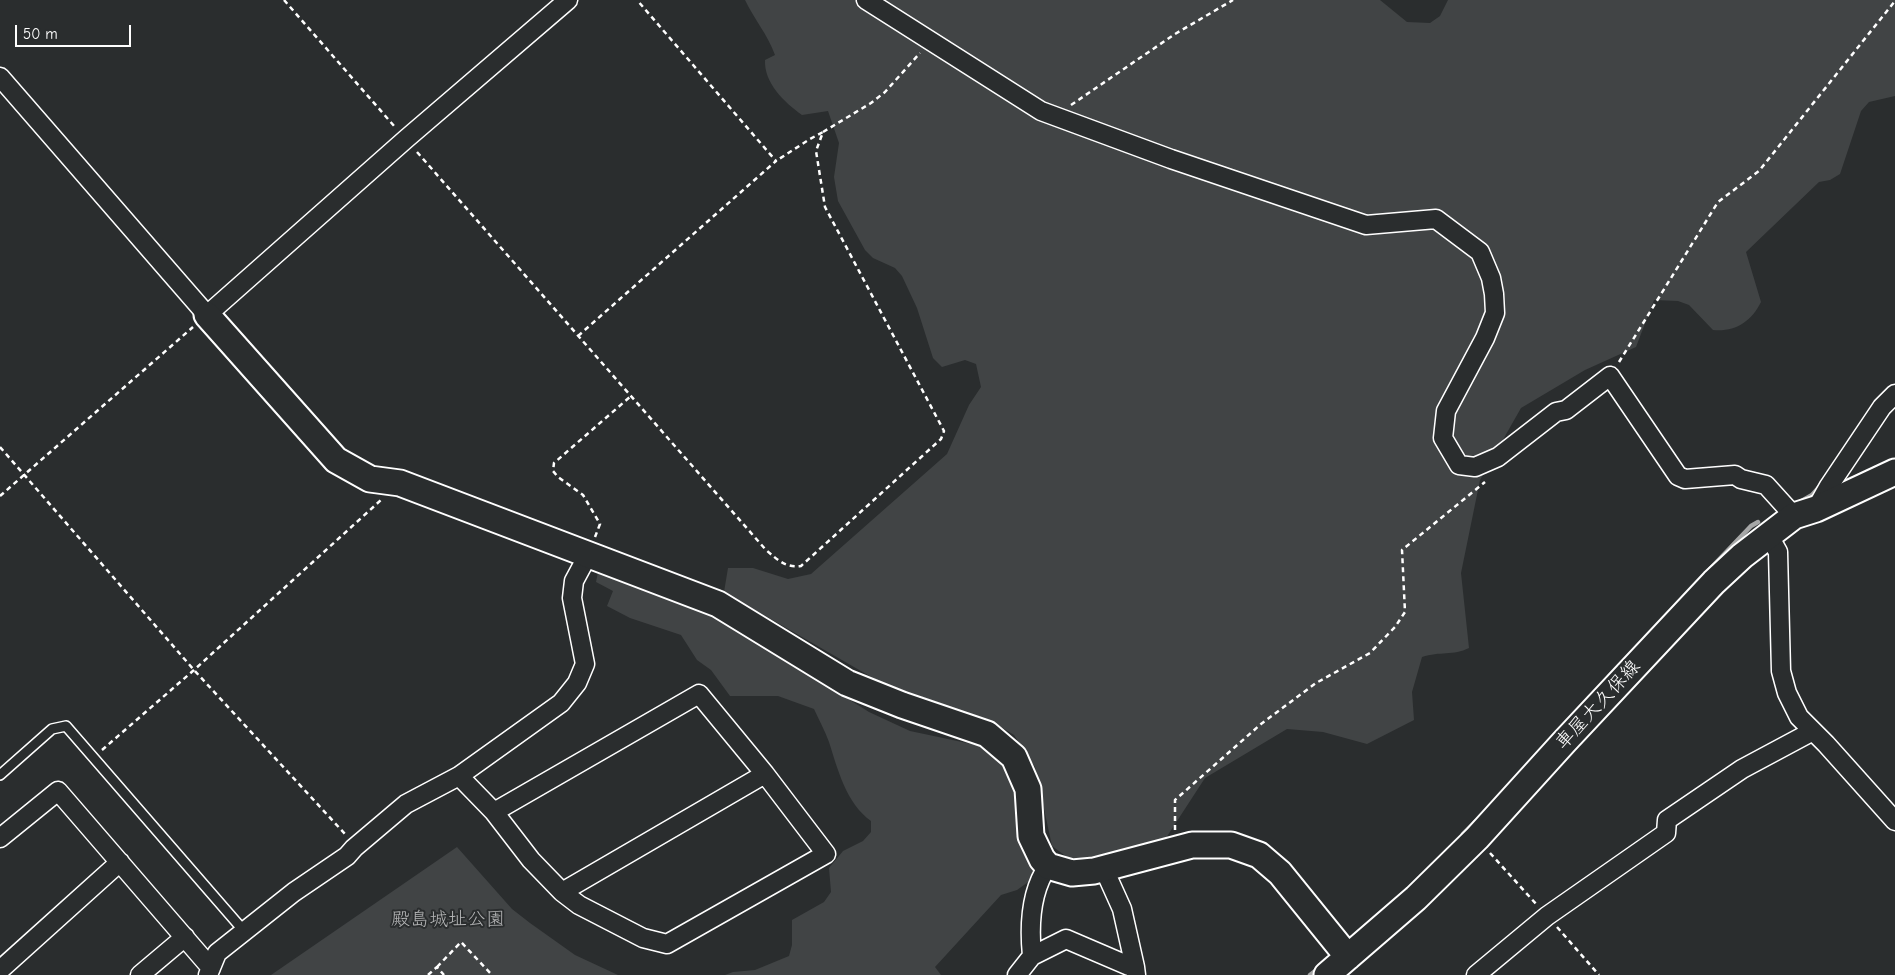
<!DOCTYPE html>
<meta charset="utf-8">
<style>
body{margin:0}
#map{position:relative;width:1895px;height:975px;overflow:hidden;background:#2a2d2e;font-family:"Comic Neue",sans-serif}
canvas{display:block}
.scale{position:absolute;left:15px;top:25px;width:116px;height:22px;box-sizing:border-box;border:2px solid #fff;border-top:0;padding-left:6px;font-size:15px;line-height:18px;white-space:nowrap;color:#fff;-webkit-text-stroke:4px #2a2d2e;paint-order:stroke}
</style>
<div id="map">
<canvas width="1895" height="975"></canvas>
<div class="scale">50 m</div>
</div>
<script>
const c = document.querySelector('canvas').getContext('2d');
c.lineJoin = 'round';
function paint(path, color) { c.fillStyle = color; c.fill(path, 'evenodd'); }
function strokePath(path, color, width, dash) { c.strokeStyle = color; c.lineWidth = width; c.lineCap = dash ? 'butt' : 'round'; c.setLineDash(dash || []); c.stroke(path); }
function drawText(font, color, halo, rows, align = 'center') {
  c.font = font + ' "Comic Neue","Klee One",sans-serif'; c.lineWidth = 4; c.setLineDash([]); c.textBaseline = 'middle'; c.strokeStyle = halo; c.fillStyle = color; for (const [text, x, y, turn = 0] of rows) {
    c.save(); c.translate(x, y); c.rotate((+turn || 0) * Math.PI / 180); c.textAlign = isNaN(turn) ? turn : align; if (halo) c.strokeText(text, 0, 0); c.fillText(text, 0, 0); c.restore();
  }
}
const green = new Path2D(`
 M 745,0 L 1380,0 L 1407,22 L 1430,23 L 1440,16 L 1448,0 L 1895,0 L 1895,96 L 1869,102 L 1861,111 L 1840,174 L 1830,180 L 1819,182 L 1746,252 L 1761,302 C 1751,322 1735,332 1713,330 L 1689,305 L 1678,301 L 1654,300 L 1636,347 L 1585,370 L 1521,408 L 1480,480 L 1461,573 L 1469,648 C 1453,656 1440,651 1422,657 L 1412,692 L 1414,720 L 1367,744 L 1323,732 L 1287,729 L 1205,778 L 1166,838 L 1096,864 L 1071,860 L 1052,846 L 1035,767 L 1014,735 L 993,722 L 880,682 L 724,592 L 728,568 L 753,568 L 788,579 L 811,574 L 947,454 L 969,405 L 981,387 L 976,364 L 965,360 L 942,367 L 933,358 L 917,308 L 902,276 L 895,268 L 873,258 L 865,250 L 838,201 L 834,177 L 839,143 L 828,111 L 802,115 C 784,102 764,83 765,60 L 775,55 C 768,35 754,19 745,0 Z
 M 598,572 L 702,607 L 869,712 L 910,731 L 981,746 L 1010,770 L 1034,866 L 1031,880 L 1017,890 L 1001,895 L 935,967 L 941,975 L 725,975 L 733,972 L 755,970 L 789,956 L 792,945 L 792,920 L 824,902 L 831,892 L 829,868 L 843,851 L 863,841 L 871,832 L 871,821 C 846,803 838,770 829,742 C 825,731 819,720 814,709 L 778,696 L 730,696 L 711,670 L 697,660 L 681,635 L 630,618 L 607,606 L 613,591 L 596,582 Z
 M 457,847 L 512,909 L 530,923 L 575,955 L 618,975 L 271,975 Z`);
const stream = new Path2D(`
 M 1798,503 L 1812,495 L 1821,485
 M 1710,569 L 1751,526 L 1758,522
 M 1463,834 L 1475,822
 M 1310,975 L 1319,968`);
const path = new Path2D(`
 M 284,0 L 395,127
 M 1071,105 L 1175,34 L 1233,0
 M 823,132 L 871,103 L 885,92 L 920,53
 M 417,152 L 766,550 C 778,560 785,568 801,566 L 941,439 L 944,431 L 825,207 L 816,151 L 823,132 L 810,139 L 776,161
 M 578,336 L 776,161 L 637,0
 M 1619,362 L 1718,202 L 1759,171 L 1895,1
 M 0,447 L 194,670 L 345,834
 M 0,496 L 193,327
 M 595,537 L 600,524 L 583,495 L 558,477 L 553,471 L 554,463 L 631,396
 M 102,750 L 194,670 L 381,500
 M 1175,830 L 1175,800 L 1261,724 L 1316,683 L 1370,653 L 1395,627 L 1405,612 L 1402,550 L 1485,482
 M 1490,853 L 1537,905
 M 1557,927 L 1599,975
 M 437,967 L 461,942 L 492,975
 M 428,975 L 437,967 L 444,975`);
const lane = new Path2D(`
 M 0,775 L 52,729 L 66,726 L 244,931`);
const street = new Path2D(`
 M 866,0 L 1041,111 L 1171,159 L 1366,225 L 1436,219 L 1480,252 L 1491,278 L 1494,294 L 1495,313 L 1485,338 L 1446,411 L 1443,438 L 1459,465 L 1475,467 L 1498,457 L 1556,412 L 1566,410 L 1610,376 L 1678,476 L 1685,479 L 1735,475 L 1741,479 L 1766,485 L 1794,516
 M 0,77 L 207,315 L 406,139 L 568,0
 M 1816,509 L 1829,486 L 1882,407 L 1895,394
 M 1769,536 L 1778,552 L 1781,671 L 1787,693 L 1799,717 L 1826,744 L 1895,821
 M 459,776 L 494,812 L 531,860 L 562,892
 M 494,812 L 699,694 L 765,774 L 826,854 L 667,944 L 643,938 L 579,905 L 562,892 L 765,774
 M 0,838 L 58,791 L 211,968
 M 1048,866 C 1030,892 1029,926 1032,956 L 1066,939 L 1129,966 L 1135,967 L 1136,975
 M 1104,869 L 1122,909 L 1135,967
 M 0,970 L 120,862
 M 140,975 L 185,937
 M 208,975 L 217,953 L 294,892 L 347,856 L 354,848 L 406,804 L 459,776 L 561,703 L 577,683 L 585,664 L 572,598 L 574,581 L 588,555
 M 1017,975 L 1032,956
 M 1476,975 L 1547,916 L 1666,833 L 1667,820 L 1742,769 L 1813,731`);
const secondary = new Path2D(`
 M 207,315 L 336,460 L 370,479 L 400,483 L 718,604 L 847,683 L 902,705 L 987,734 L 1014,757 L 1028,789 L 1031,836 L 1042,859 L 1048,866 L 1072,873 L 1094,871 L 1192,845 L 1231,845 L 1259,855 L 1280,873 L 1348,957
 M 1327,975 L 1416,898 L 1477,838 L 1565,741 L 1714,582 L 1742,556 L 1794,516 L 1816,509 L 1895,472`);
const streetNames = [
 ["車屋大久保線",1598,705,-47]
];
const parkNames = [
 ["殿島城址公園",448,920]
];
paint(green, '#414445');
strokePath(stream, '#a6a7a7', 4.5);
strokePath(lane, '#fff', 12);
strokePath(street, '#fff', 21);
strokePath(secondary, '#fff', 29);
strokePath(path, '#fff', 2.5, [5, 4]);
strokePath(lane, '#2a2d2e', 9);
strokePath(street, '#2a2d2e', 18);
strokePath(secondary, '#2a2d2e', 25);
drawText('19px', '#fff', '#2a2d2e', streetNames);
drawText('19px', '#b3b4b5', '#2a2d2e', parkNames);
</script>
